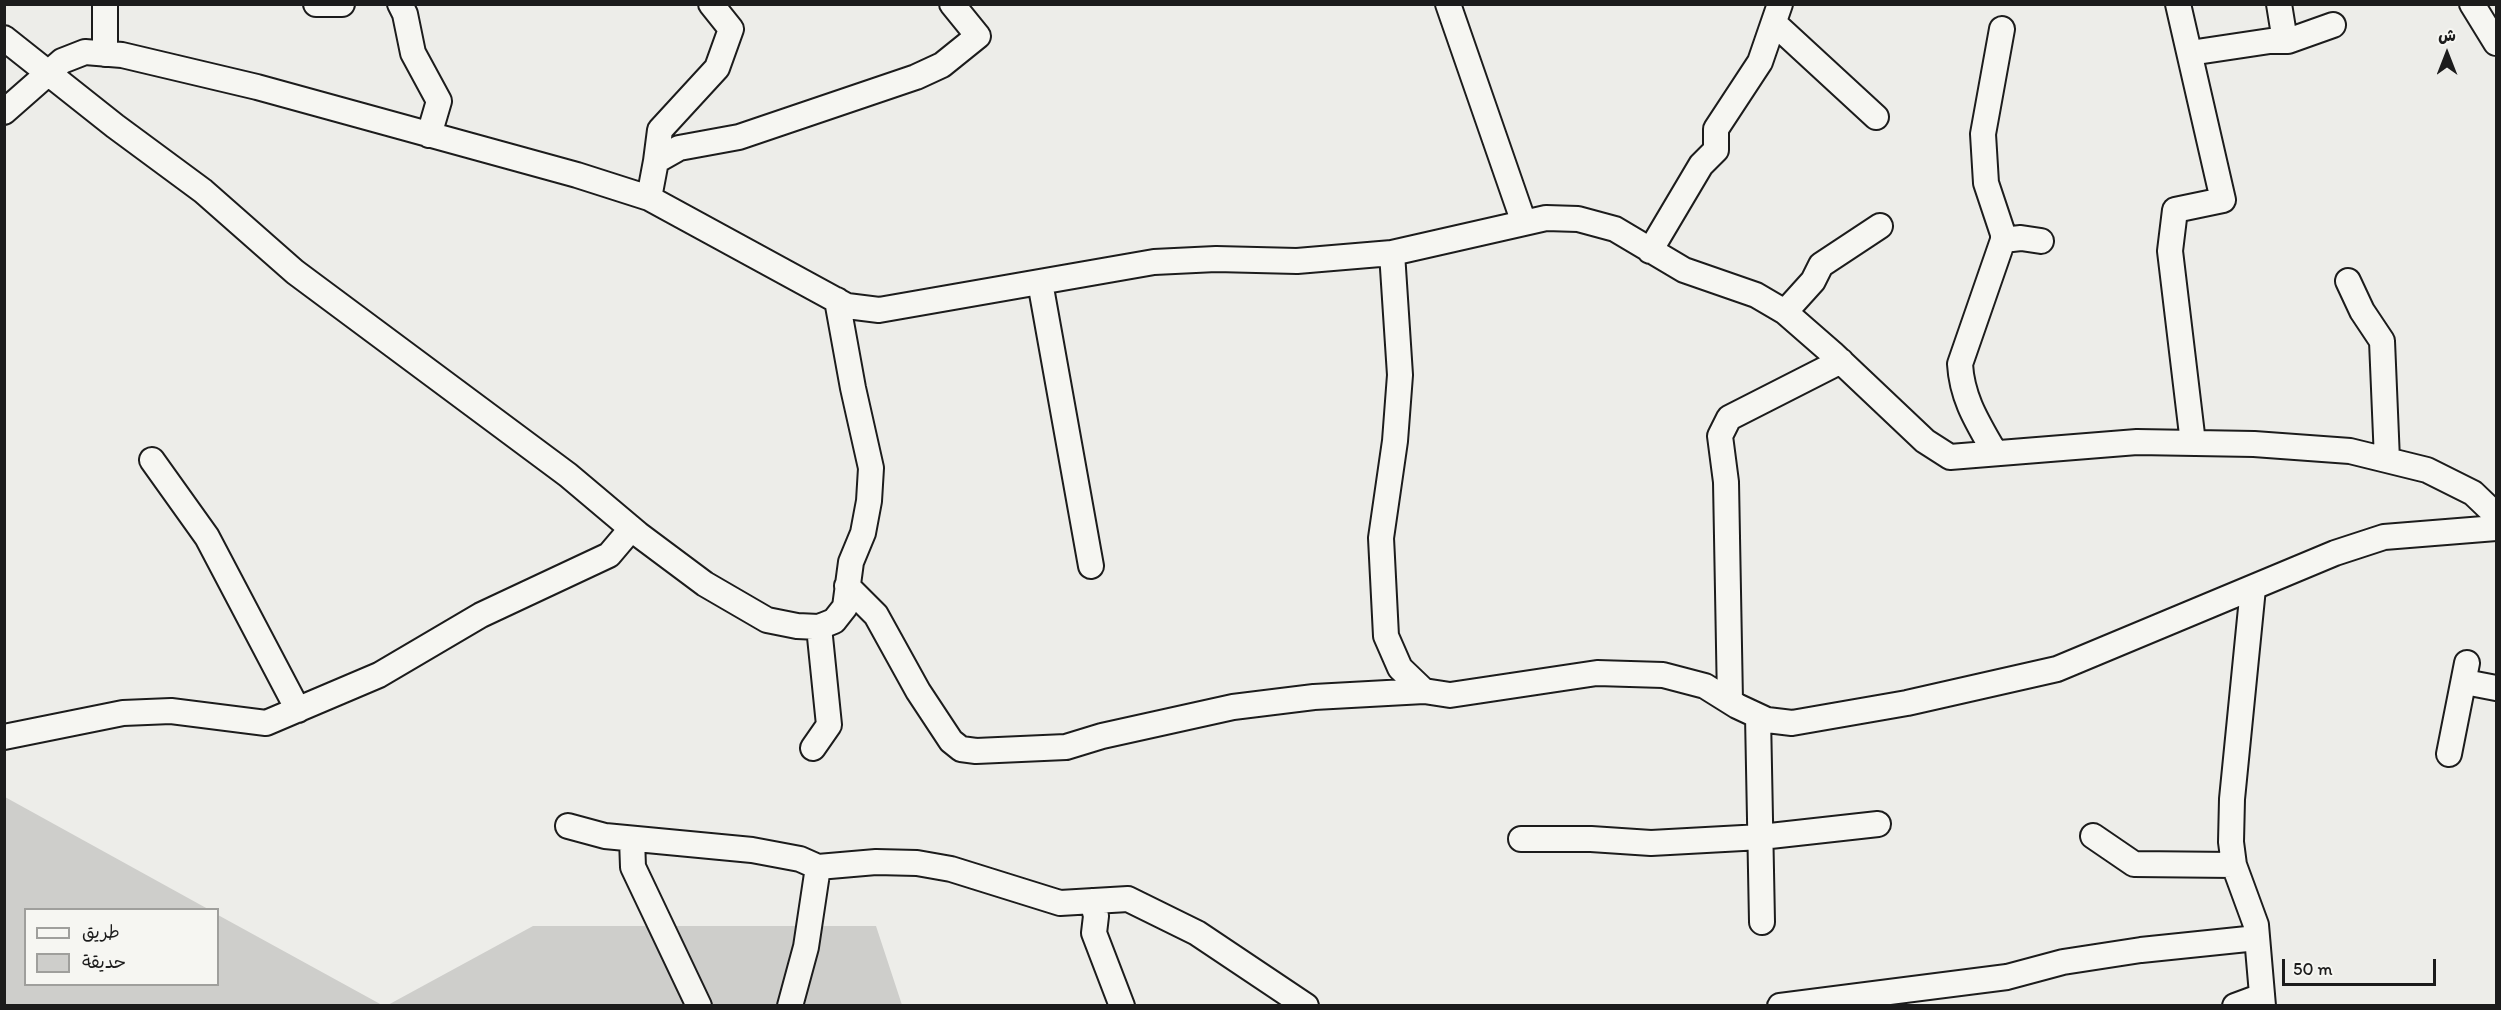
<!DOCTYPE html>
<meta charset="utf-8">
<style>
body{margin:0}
#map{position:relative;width:2501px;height:1010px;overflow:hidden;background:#edede9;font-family:Itim,"Playpen Sans Arabic",sans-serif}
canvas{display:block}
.frame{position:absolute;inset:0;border:6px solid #1c1c1c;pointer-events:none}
.legend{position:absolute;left:24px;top:908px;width:195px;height:78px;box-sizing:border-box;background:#f6f6f2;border:2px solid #9f9f9c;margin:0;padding:8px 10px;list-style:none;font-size:18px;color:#1c1c1c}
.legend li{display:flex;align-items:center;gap:12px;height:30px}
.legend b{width:30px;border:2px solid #9f9f9c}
.north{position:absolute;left:2417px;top:24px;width:60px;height:60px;-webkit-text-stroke:4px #f6f6f2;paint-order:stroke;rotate:0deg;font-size:16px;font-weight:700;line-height:24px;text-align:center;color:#1c1c1c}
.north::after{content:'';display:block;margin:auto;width:21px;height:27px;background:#1c1c1c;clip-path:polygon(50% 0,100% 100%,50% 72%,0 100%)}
.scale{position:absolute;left:2282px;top:959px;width:154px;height:27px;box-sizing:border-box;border:3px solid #1c1c1c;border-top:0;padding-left:8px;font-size:18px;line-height:21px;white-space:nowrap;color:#1c1c1c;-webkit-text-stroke:4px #f6f6f2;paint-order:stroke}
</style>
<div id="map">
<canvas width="2501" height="1010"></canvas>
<div class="frame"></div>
<ul class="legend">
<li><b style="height:8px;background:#f6f6f2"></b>طريق</li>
<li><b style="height:16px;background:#cececb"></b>حديقة</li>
</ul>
<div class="north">ش</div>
<div class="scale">50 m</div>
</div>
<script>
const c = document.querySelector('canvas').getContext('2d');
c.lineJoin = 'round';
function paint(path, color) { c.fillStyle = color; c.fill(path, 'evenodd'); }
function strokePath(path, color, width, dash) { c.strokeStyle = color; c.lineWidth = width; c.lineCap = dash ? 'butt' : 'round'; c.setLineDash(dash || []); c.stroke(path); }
const green = new Path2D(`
 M 5,797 L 208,909 L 26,910 L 26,984 L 218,984 L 218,915 L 382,1005 L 5,1005 Z
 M 533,926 L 876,926 L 902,1005 L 386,1006 Z`);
const minor = new Path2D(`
 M 105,4 L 105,54
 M 316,4 L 342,4
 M 400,4 L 405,14 L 413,53 L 439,101 L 429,135
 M 1448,4 L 1524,223
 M 2178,4 L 2223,200 L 2175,210 L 2170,251 L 2193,443
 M 2279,4 L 2285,41
 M 2472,4 L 2496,43
 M 1774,23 L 1876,117
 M 4,38 L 115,126 L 203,191 L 295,272 L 568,475 L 638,534 L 705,584 L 767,620 L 797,626 L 819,627 L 834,621 L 845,607 L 851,562 L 863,533 L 869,501 L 871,468 L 853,388 L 837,300
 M 2190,53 L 2270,41 L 2288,41 L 2333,25
 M 4,112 L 62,61 L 85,52 L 122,55 L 257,87 L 577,175 L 649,198 L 847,306 L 879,310 L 1154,262 L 1216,259 L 1297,261 L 1392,253 L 1546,218 L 1578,219 L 1615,229 L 1684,270 L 1756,295 L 1785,312 L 1832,353 L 1925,441 L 1950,457 L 2137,442 L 2254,444 L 2350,451 L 2427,470 L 2473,493 L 2496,515
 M 656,161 L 660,130 L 717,68 L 731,29 L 711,4
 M 649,198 L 656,161 L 679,148 L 739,137 L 916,77 L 942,65 L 978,36 L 952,4
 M 2003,240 L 2021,238 L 2041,241
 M 1650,251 L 1701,165 L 1716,150 L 1716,129 L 1760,62 L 1780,4
 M 1392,253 L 1400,375 L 1395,441 L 1381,538 L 1386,636 L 1400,668 L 1424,691 L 1450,695 L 1597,673 L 1663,675 L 1705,686 L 1737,706 L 1767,720 L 1792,723 L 1907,703 L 2057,669 L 2335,553 L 2384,537 L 2496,528
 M 2348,281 L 2362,311 L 2382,341 L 2387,460
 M 1040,282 L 1091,566
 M 1785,312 L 1813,281 L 1821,265 L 1880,226
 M 1995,453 C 1978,423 1962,399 1960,364 L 2003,240 L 2003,234 L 1986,183 L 1983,134 L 2002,29
 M 152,460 L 207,537 L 298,710
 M 847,586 L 876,615 L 918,691 L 951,741 L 961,749 L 976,751 L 1066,747 L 1102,736 L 1233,707 L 1314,697 L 1424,691
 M 2253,588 L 2232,799 L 2231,842 L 2234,865 L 2256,925 L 2263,1006
 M 2465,682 L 2496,688
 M 1730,701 L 1726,482 L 1720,436 L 1729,418 L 1841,361
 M 1758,716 L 1762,922
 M 4,737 L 123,713 L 171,711 L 266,723 L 379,675 L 481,615 L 609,555 L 631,529
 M 813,748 L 829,725 L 819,627
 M 2449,754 L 2467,663
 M 568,826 L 605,836 L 752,850 L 800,859 L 818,867 L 876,862 L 917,863 L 951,869 L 1060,903 L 1128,899 L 1197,933 L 1306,1006
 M 2093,836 L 2134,864 L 2234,865
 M 632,839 L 633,867 L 699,1006
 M 1521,839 L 1591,839 L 1651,843 L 1761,837 L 1878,824
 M 1092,901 L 1096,916 L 1094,933 L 1122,1006
 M 790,1006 L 806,947 L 818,867
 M 1780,1006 L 2007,977 L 2063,962 L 2141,950 L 2257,938
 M 2235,1006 L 2262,996`);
paint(green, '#cececb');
strokePath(minor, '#1c1c1c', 28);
strokePath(minor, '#f6f6f2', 24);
</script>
